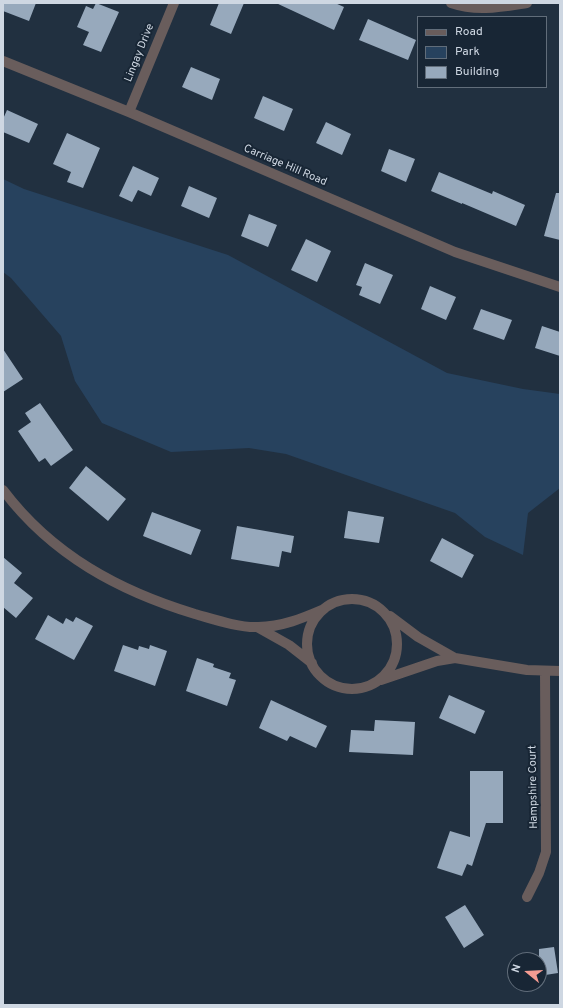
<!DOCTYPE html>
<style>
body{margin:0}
#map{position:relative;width:563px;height:1008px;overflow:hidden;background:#213040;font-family:Overpass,sans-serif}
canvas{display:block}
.frame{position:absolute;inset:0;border:4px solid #ced7e2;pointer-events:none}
.legend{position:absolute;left:417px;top:16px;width:130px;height:72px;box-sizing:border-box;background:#182635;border:1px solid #616d7a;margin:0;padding:5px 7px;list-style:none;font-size:12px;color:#ced7e2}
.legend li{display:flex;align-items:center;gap:8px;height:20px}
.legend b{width:20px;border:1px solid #616d7a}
.north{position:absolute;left:507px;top:952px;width:40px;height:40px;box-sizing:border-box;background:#182635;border:1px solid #616d7a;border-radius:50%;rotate:288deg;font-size:11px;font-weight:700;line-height:16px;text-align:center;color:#ced7e2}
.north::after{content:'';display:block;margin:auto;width:14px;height:18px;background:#f59c92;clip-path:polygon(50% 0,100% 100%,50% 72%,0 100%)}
</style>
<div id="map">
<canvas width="563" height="1008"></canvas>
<div class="frame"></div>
<ul class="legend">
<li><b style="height:5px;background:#695d5c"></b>Road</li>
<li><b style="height:11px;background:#27425e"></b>Park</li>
<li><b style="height:11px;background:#97a9bc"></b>Building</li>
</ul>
<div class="north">N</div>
</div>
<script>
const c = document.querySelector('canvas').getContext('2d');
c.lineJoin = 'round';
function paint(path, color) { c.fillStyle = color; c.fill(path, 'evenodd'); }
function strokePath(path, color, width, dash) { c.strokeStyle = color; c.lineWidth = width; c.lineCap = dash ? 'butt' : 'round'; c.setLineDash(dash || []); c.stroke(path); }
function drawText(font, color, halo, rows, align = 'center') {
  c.font = font + ' Overpass,sans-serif'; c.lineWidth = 4; c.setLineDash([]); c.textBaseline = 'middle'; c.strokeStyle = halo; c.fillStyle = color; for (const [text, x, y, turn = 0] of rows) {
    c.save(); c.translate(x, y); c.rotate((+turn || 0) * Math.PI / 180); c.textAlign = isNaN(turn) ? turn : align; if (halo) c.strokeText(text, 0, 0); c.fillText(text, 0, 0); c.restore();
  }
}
const green = new Path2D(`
 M 3,179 L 24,189 L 228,255 L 447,373 L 523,389 L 560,394 L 560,488 L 528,513 L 523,555 L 485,537 L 455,513 L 286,454 L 249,448 L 171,452 L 102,423 L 75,381 L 61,336 L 11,278 L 3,272 Z`);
const building = new Path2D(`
 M 3,3 L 36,3 L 29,21 L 3,11 Z
 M 96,3 L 119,12 L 101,52 L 83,45 L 89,32 L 77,27 L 86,6 L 93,9 Z
 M 219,3 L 244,3 L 231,34 L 210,25 Z
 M 276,3 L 335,3 L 344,7 L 334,30 Z
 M 368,19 L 416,40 L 408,60 L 359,40 Z
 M 191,67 L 220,79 L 212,100 L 182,87 Z
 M 263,96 L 293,109 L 284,131 L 254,118 Z
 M 7,110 L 38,124 L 29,143 L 3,132 L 3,119 Z
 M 326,122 L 351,134 L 342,155 L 316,143 Z
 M 67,133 L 100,148 L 83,188 L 67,182 L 71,172 L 53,164 Z
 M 389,149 L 415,159 L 406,182 L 381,171 Z
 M 133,166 L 159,178 L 151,196 L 138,190 L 132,202 L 119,196 Z
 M 439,172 L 492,194 L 493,191 L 525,205 L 516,226 L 462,203 L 462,204 L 431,191 Z
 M 189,186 L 217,198 L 209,218 L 181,206 Z
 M 556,193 L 560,193 L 560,240 L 544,236 Z
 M 249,214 L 277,225 L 268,247 L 241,236 Z
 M 306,239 L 331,251 L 317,282 L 291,270 Z
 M 365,263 L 393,275 L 380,304 L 359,295 L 362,287 L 356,285 Z
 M 430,286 L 456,297 L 446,320 L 421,309 Z
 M 481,309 L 512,320 L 504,340 L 473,329 Z
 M 542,326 L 560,332 L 560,356 L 535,348 Z
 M 3,349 L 23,379 L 3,392 Z
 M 40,403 L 73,450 L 51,466 L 45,458 L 39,462 L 18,431 L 31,422 L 25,413 Z
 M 86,466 L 126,499 L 108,521 L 69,488 Z
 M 348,511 L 384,517 L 379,543 L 344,538 Z
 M 152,512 L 201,530 L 191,555 L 143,536 Z
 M 237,526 L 294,536 L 291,553 L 282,551 L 279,567 L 231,559 Z
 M 442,538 L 474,555 L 462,578 L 430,561 Z
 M 3,557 L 22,573 L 14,583 L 33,598 L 16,618 L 3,607 Z
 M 48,615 L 63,624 L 66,618 L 73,622 L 76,617 L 93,626 L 74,660 L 35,639 Z
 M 123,645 L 138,650 L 139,646 L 149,649 L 150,645 L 167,651 L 155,686 L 114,671 Z
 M 197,658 L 214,664 L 213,667 L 231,673 L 229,678 L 236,680 L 227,706 L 186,691 Z
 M 449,695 L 485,711 L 475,734 L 439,718 Z
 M 271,700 L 327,726 L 316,748 L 290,736 L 287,741 L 259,728 Z
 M 375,720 L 415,722 L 413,755 L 349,752 L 351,730 L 374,731 Z
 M 470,771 L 503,771 L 503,823 L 486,823 L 472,866 L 467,864 L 462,876 L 437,868 L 450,831 L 470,837 Z
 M 465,905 L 484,935 L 464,948 L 445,917 Z
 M 554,947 L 558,973 L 539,976 L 539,949 Z`);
const minor = new Path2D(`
 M 451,3 C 477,12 501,7 527,3
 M 3,61 L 129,112 L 455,252 L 560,287
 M 129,112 L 174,3
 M 3,490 C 52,555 119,591 195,614 C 213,619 239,628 258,627 C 282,627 303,618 324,609
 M307 644a45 45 0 1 1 90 0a45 45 0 1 1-90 0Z
 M 390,616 L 418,637 L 455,658 L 527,670 L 560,671
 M 257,627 L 289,645 L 312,663
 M 381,680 L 437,661 L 455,658
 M 527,897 L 539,873 L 546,852 L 545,672`);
const streetNames = [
 ["Lingay Drive",140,53,-68],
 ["Carriage Hill Road",285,166,23],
 ["Hampshire Court",534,787,-91]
];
paint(green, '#27425e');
paint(building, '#97a9bc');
strokePath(minor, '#695d5c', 10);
drawText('11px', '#ced7e2', '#182635', streetNames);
</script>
